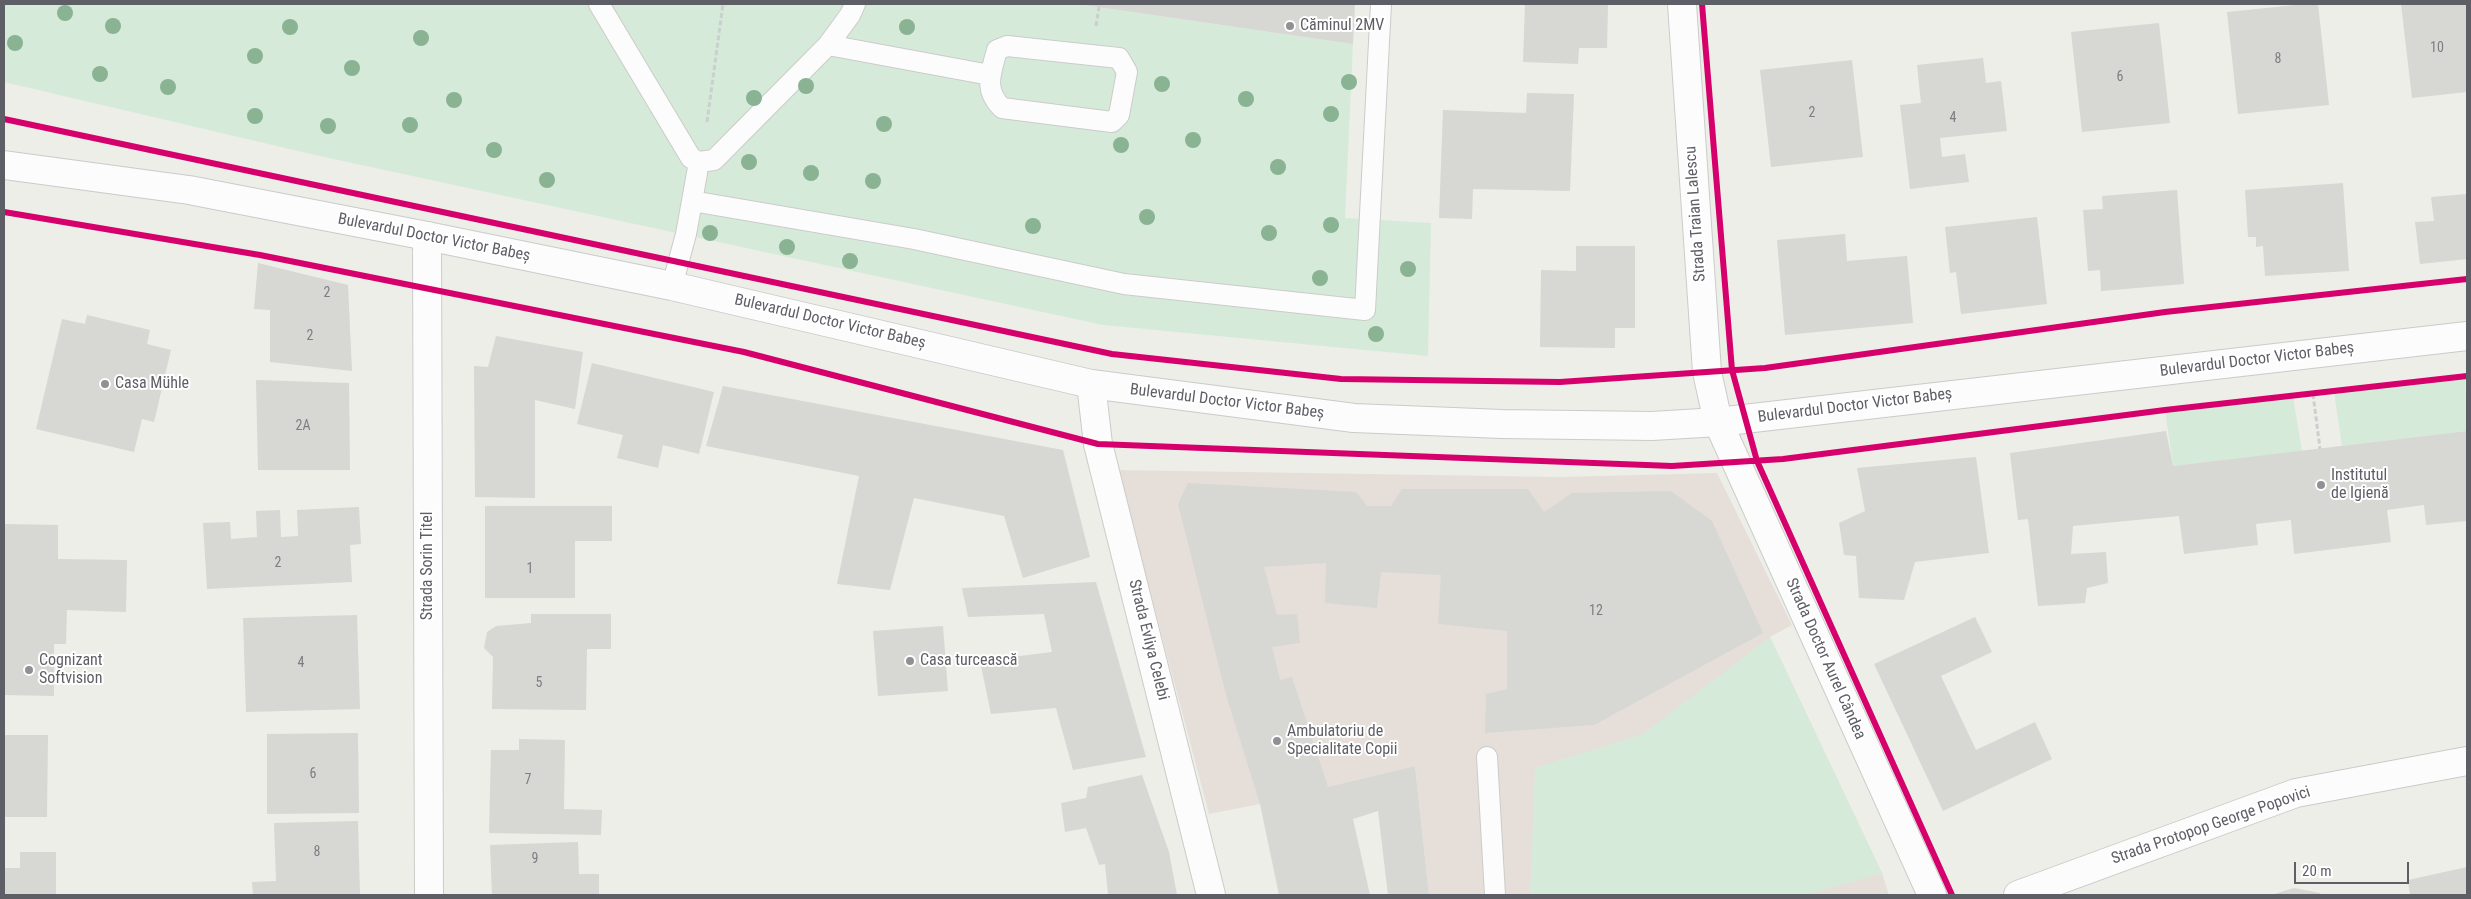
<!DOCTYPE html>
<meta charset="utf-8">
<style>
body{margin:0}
#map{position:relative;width:2471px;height:899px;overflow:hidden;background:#edeee8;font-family:"Roboto Condensed",sans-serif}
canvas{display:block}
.frame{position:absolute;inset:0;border:5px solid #5e5f66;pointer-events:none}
.scale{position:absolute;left:2294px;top:862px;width:115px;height:22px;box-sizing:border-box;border:2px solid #5e5f66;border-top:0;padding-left:6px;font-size:15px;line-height:18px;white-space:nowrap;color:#5e5f66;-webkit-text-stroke:4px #fff;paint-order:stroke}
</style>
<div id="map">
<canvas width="2471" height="899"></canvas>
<div class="frame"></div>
<div class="scale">20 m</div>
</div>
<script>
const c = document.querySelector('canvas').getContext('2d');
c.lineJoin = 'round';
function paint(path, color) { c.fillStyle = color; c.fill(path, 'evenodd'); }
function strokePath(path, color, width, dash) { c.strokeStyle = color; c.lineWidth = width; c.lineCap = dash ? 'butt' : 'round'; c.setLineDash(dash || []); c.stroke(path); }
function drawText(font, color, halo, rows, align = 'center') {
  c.font = font + ' "Roboto Condensed",sans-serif'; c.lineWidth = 4; c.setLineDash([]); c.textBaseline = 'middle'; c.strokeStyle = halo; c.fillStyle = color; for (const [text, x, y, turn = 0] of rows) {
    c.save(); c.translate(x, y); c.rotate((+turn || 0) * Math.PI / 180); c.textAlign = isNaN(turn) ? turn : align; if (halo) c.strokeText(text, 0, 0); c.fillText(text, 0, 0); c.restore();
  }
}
const medical = new Path2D(`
 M 1118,470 L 1560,477 L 1717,473 L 1792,625 L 1770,637 L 1882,873 L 1889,895 L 1429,895 L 1415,766 L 1260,804 L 1209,814 Z`);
const green = new Path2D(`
 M 4,4 L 1077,4 L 1353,44 L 1345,218 L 1431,223 L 1428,356 L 1103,325 L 315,155 L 4,82 Z
 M 2465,376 L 2467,431 L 2342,446 L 2334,392 Z
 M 2293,397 L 2302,451 L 2173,466 L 2165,410 Z
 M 1770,637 L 1882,873 L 1805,895 L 1530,895 L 1535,768 L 1643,734 Z`);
const building = new Path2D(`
 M 1085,4 L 1355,4 L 1353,44 L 1084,5 Z
 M 1525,4 L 1608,4 L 1607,48 L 1579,48 L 1578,64 L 1523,62 Z
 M 2306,4 L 2318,4 L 2329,105 L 2238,114 L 2227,12 Z
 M 2401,4 L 2467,4 L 2467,92 L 2412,98 Z
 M 2159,23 L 2170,123 L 2082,132 L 2071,32 Z
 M 1983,58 L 1986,83 L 2001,81 L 2007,131 L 1940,138 L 1942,157 L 1965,154 L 1969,182 L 1910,189 L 1900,105 L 1921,103 L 1917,65 Z
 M 1852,60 L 1863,157 L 1771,167 L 1760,70 Z
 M 1527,93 L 1574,94 L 1570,191 L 1473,189 L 1472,219 L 1439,218 L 1443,110 L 1526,113 Z
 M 2343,183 L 2349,271 L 2265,276 L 2263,246 L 2256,247 L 2256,237 L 2248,237 L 2245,190 Z
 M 2177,190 L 2184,284 L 2101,291 L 2100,270 L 2088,271 L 2083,210 L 2103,209 L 2102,196 Z
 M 2467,194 L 2467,259 L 2420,264 L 2415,222 L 2434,221 L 2431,197 Z
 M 2037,217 L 2047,304 L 1961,314 L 1956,272 L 1950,273 L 1945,227 Z
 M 1845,234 L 1847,261 L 1907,256 L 1913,323 L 1785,335 L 1777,240 Z
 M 1576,246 L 1635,246 L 1635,328 L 1615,328 L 1615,348 L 1540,347 L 1541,270 L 1576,271 Z
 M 258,263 L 348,285 L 352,371 L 270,362 L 270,310 L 254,309 Z
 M 87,315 L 150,330 L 147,344 L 171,350 L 154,422 L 142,419 L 134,452 L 36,429 L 62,319 L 85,324 Z
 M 496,336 L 583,352 L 575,409 L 535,400 L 535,498 L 475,497 L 474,366 L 488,367 Z
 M 592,363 L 714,392 L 699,454 L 663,445 L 658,468 L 617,458 L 623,435 L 577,424 Z
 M 256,380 L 349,383 L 350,470 L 258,470 Z
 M 723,386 L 1063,450 L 1090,557 L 1023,578 L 1004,516 L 914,498 L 890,590 L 837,584 L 859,476 L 706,446 Z
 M 2166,431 L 2173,466 L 2467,431 L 2467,521 L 2426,525 L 2424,505 L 2387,510 L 2391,542 L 2294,554 L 2291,520 L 2256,524 L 2258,545 L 2184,554 L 2179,516 L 2073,526 L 2071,554 L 2106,552 L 2108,583 L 2087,588 L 2085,603 L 2038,606 L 2028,519 L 2018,520 L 2010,453 Z
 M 1976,457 L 1989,553 L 1915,562 L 1904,600 L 1859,598 L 1856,556 L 1844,555 L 1839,523 L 1865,511 L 1857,468 Z
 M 1188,483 L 1356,492 L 1367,506 L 1391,506 L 1402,489 L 1528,489 L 1544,512 L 1572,493 L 1671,491 L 1712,521 L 1763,633 L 1594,725 L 1485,733 L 1486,694 L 1507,689 L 1507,631 L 1438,624 L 1441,575 L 1381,572 L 1377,608 L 1325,603 L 1326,563 L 1264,567 L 1277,615 L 1297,614 L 1300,643 L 1272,647 L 1280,680 L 1292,677 L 1328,787 L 1415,766 L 1429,895 L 1388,895 L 1378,811 L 1353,819 L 1370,895 L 1279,895 L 1260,804 L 1226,695 L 1178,504 Z
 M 485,506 L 612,506 L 612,541 L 575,541 L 575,598 L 485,598 Z
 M 359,507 L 361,544 L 350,545 L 352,582 L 207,589 L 203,523 L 230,522 L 231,539 L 257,537 L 256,511 L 280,510 L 281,537 L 298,536 L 297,510 Z
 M 4,524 L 58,525 L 58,559 L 127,560 L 126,612 L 67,610 L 66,644 L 54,644 L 54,696 L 4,695 Z
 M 1096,582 L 1146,757 L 1073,770 L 1056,708 L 991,714 L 980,661 L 1052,652 L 1044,614 L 968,617 L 962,588 Z
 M 531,614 L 611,614 L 611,649 L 587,649 L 586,710 L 492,709 L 493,657 L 484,648 L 487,632 L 496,626 L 531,623 Z
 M 357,615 L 360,709 L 246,712 L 243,618 Z
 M 1975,617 L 1992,652 L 1941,676 L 1976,750 L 2035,722 L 2052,759 L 1943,811 L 1874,664 Z
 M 943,626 L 948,691 L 878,696 L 873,631 Z
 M 358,733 L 359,813 L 267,814 L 267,734 Z
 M 4,735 L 48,735 L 47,817 L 4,817 Z
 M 519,739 L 565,740 L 564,809 L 602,810 L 601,835 L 489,833 L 491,750 L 519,750 Z
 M 1142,775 L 1169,852 L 1177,895 L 1108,895 L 1105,864 L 1099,865 L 1086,828 L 1065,832 L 1061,803 L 1086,798 L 1088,787 Z
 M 358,821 L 360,895 L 253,895 L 252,882 L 276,881 L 274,823 Z
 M 578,842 L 579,874 L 599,874 L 599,895 L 492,895 L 490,845 Z
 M 20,852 L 56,852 L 56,895 L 4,895 L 4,868 L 20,868 Z
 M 2467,867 L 2467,895 L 2410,895 L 2408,880 Z
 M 2294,888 L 2320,893 L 2321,895 L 2271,895 Z`);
const path = new Path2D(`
 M 1096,26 L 1099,7
 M 707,122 L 723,4
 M 2313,394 L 2320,449`);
const lane = new Path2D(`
 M 599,4 L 691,158 L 699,162 L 692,201
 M 828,45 L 850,15 L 855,4
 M 1007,46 L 1119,58 L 1127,72 L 1119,115 L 1112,122 L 1002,108 C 983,89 991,73 997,50 Z
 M 699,162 L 714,160 L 828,45 L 990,75
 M 672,286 L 686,234 L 692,201 L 914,239 L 1124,284 L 1365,310 L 1381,4
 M 1487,757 L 1495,895`);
const street = new Path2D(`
 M 1682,4 L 1707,372 L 1718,422 L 1932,895
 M 427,236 L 429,895
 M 1091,384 L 1098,444 L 1211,895
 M 2018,895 L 2296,793 L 2467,761`);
const secondary = new Path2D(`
 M 4,165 L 189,190 L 427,236 L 672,286 L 1091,384 L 1354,418 L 1502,424 L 1652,426 L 1718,422 L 2467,336`);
const cycleway = new Path2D(`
 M 1702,4 L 1732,370 L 1757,461 L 1952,895
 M 4,119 L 1112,354 L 1341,379 L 1560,382 L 1765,368 L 2165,312 L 2467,279
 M 4,212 L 260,255 L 744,352 L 1098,444 L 1672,466 L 1783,459 L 2165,410 L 2467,376`);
const trees = [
 [65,13],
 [113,26],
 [290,27],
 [907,27],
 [421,38],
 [15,43],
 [255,56],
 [352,68],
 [100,74],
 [1349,82],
 [1162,84],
 [806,86],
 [168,87],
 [754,98],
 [1246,99],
 [454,100],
 [1331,114],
 [255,116],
 [884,124],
 [410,125],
 [328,126],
 [1193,140],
 [1121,145],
 [494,150],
 [749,162],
 [1278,167],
 [811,173],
 [547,180],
 [873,181],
 [1147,217],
 [1331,225],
 [1033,226],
 [710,233],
 [1269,233],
 [787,247],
 [850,261],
 [1408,269],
 [1320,278],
 [1376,334]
];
const markers = [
 [1290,26,5,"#909194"],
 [105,384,5,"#909194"],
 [2321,485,5,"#909194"],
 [910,661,5,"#909194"],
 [29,670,5,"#909194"],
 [1277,741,5,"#909194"]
];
const numberNames = [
 ["10",2437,48],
 ["8",2278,59],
 ["6",2120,77],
 ["2",1812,113],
 ["4",1953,118],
 ["2",327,293],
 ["2",310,336],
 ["2A",303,426],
 ["2",278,563],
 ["1",530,569],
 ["12",1596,611],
 ["4",301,663],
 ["5",539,683],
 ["6",313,774],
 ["7",528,780],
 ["8",317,852],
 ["9",535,859]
];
const poiNames = [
 ["Căminul 2MV",1300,26],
 ["Casa Mühle",115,384],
 ["Institutul",2331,476],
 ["de Igienă",2331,494],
 ["Cognizant",39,661],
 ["Softvision",39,679],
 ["Casa turcească",920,661],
 ["Ambulatoriu de",1287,732],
 ["Specialitate Copii",1287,750]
];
const streetNames = [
 ["Strada Traian Lalescu",1696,214,-94],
 ["Bulevardul Doctor Victor Babeș",434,238,11],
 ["Bulevardul Doctor Victor Babeș",830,322,13],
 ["Bulevardul Doctor Victor Babeș",2257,360,-7],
 ["Bulevardul Doctor Victor Babeș",1227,402,7],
 ["Bulevardul Doctor Victor Babeș",1855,406,-7],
 ["Strada Sorin Titel",428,566,-90],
 ["Strada Evliya Celebi",1148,640,76],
 ["Strada Doctor Aurel Cândea",1825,659,66],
 ["Strada Protopop George Popovici",2211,826,-19]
];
paint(medical, '#e6dfd9');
paint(green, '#d6ead9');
paint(building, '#d7d7d3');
strokePath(lane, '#cbccca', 22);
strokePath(street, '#cbccca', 30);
strokePath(secondary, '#cacbca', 30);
strokePath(path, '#cbd0ce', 3, [5, 2.5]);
strokePath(lane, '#fcfcfc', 20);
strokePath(street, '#fcfcfc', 28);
strokePath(secondary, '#fcfcfc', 28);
strokePath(cycleway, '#d6006c', 6);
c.fillStyle = '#89b393';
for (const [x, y] of trees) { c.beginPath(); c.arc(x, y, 8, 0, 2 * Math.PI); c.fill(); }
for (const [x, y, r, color] of markers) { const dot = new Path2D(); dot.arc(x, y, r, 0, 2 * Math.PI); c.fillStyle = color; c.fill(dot); strokePath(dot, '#fff', 2); }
drawText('14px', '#7d7e82', null, numberNames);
drawText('16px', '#5e5f66', '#fff', poiNames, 'left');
drawText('16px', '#5e5f66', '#fff', streetNames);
</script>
